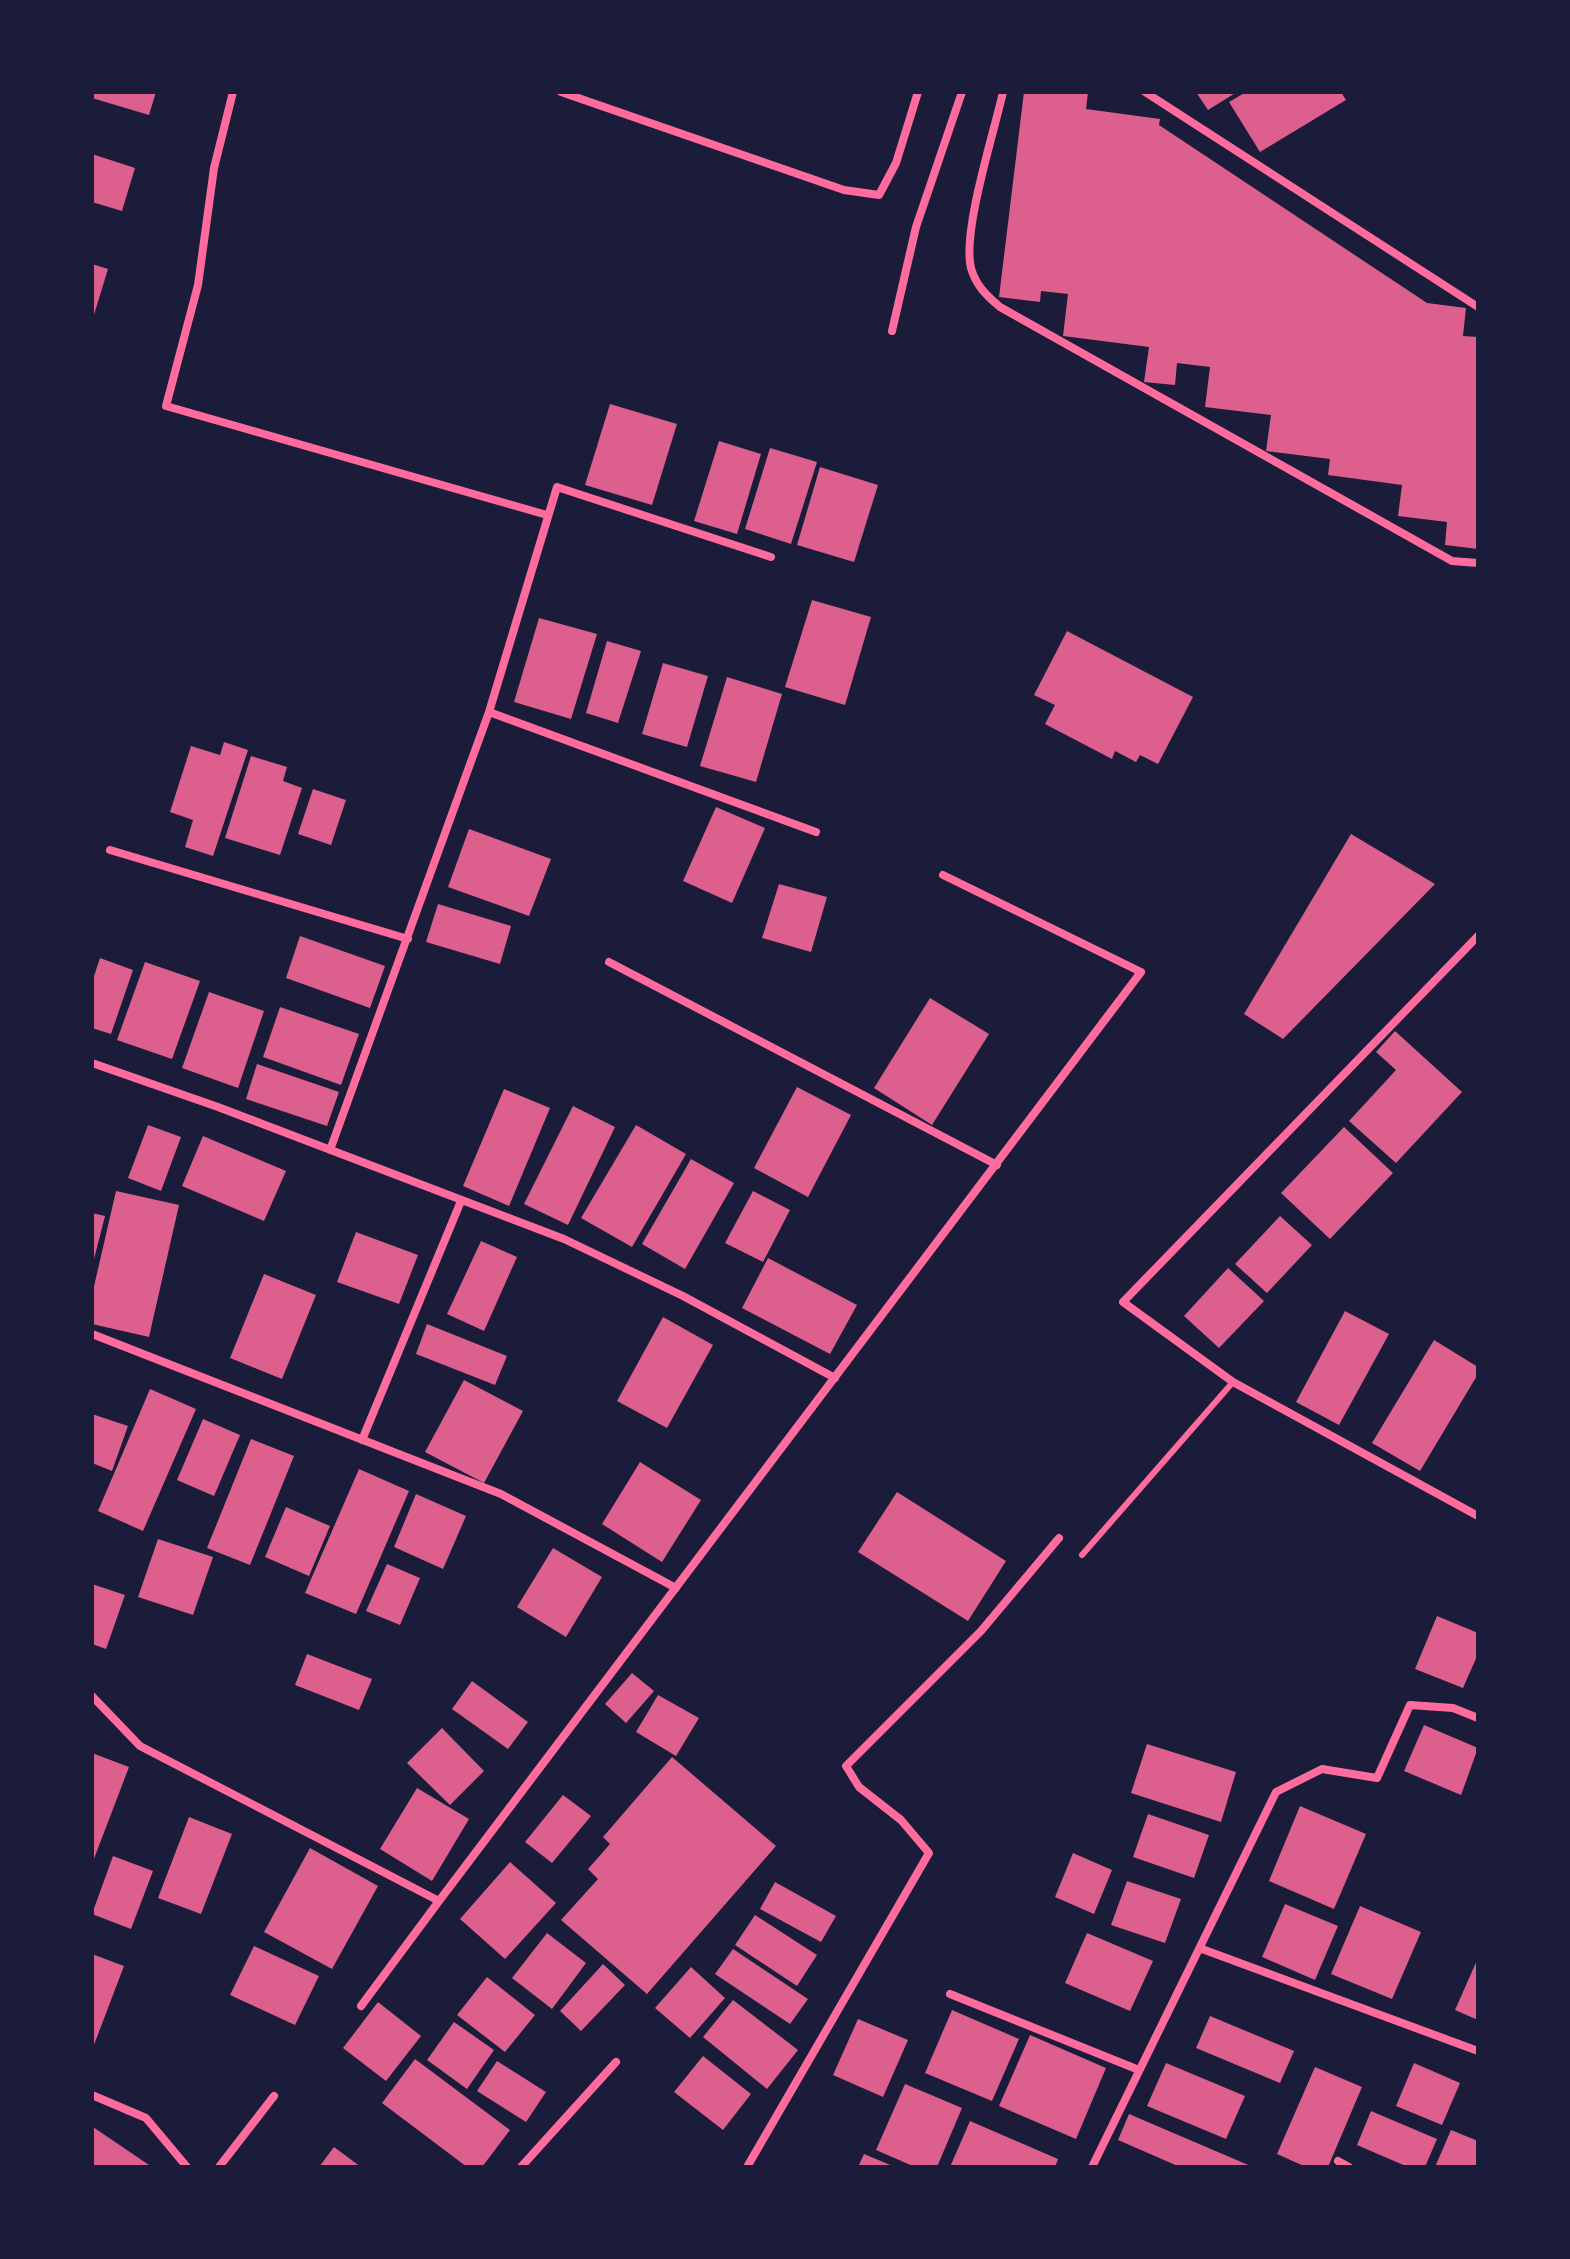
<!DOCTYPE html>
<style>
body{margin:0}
#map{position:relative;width:1570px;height:2259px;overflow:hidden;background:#1b1b3a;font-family:"DM Sans",sans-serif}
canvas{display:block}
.frame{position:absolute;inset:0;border:94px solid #1b1b3a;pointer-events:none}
</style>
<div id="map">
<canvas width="1570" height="2259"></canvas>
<div class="frame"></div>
</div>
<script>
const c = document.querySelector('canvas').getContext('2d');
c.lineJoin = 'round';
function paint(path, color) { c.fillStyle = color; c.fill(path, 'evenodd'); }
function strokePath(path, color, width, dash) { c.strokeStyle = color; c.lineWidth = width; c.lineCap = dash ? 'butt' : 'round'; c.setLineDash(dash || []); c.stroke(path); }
const building = new Path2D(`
 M 92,92 L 156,92 L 149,115 L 92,98 Z
 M 1024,92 L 1088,92 L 1086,109 L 1160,119 L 1159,125 L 1427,303 L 1466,308 L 1463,336 L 1478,337 L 1478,549 L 1445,545 L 1447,522 L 1398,516 L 1402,485 L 1328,475 L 1330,459 L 1266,451 L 1271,415 L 1205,407 L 1210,367 L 1177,363 L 1175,385 L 1144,382 L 1149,347 L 1063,336 L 1068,294 L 1041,291 L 1040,302 L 999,297 Z
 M 1196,92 L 1237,92 L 1208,110 Z
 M 1246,92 L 1341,92 L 1346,100 L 1260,152 L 1229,102 Z
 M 92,154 L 135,168 L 122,211 L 92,202 Z
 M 92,264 L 108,269 L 93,318 L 92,318 Z
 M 610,404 L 677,424 L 652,505 L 585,485 Z
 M 719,441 L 761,454 L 737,534 L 694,521 Z
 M 770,448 L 817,462 L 791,544 L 745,529 Z
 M 820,467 L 878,485 L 854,562 L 797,545 Z
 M 812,600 L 871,617 L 845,705 L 785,687 Z
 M 539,618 L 597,634 L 571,719 L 514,702 Z
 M 1067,631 L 1193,697 L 1158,764 L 1140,755 L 1136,762 L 1115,751 L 1112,759 L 1045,724 L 1055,705 L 1034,695 Z
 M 607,641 L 641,651 L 618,723 L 586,713 Z
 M 663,663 L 708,676 L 687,747 L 642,734 Z
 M 727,677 L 782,694 L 756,782 L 700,766 Z
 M 224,742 L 248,750 L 213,856 L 185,847 L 193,820 L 170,812 L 191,746 L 220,755 Z
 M 251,756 L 287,767 L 283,781 L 302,788 L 280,855 L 225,838 Z
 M 313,789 L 346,800 L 331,845 L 298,834 Z
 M 716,807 L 765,828 L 732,903 L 683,881 Z
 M 469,829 L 551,859 L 529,916 L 448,887 Z
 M 1351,834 L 1435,884 L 1283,1039 L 1244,1014 Z
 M 779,884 L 827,897 L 811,952 L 762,938 Z
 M 438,904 L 511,926 L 500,964 L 426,942 Z
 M 300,936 L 385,966 L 370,1008 L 286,978 Z
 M 100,958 L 133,970 L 111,1034 L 92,1028 L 92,982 Z
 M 145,962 L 200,981 L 172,1059 L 117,1040 Z
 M 209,992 L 264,1011 L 238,1088 L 182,1068 Z
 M 930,998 L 989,1034 L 932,1125 L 874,1088 Z
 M 280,1007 L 359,1034 L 341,1085 L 263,1057 Z
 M 1395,1031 L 1462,1092 L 1396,1163 L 1349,1121 L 1396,1070 L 1376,1052 Z
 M 257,1064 L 339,1092 L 327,1126 L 246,1099 Z
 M 797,1087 L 851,1115 L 808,1197 L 754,1168 Z
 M 504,1089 L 550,1108 L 509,1206 L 463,1186 Z
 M 573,1106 L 615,1127 L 568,1225 L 524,1204 Z
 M 148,1125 L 181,1137 L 161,1191 L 128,1178 Z
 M 636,1125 L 686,1154 L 632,1247 L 581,1218 Z
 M 1344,1127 L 1393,1173 L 1330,1239 L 1281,1193 Z
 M 203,1136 L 286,1171 L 264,1221 L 182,1186 Z
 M 691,1159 L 734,1183 L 685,1269 L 642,1244 Z
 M 116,1191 L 179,1205 L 149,1337 L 92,1324 L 92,1295 Z
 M 753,1191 L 790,1210 L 763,1262 L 725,1243 Z
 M 92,1213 L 105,1216 L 93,1263 L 92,1263 Z
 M 1280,1216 L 1312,1245 L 1267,1293 L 1235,1264 Z
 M 356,1232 L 418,1255 L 399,1304 L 337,1282 Z
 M 481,1241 L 517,1257 L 484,1331 L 447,1314 Z
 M 768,1258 L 857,1305 L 830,1354 L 742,1308 Z
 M 1228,1268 L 1264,1301 L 1219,1348 L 1184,1316 Z
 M 264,1274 L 316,1295 L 282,1379 L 230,1358 Z
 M 1345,1311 L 1389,1334 L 1339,1425 L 1296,1402 Z
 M 663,1317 L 713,1345 L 667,1428 L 617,1401 Z
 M 427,1324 L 507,1356 L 495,1385 L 416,1354 Z
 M 1434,1340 L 1478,1367 L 1478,1374 L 1420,1471 L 1372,1443 Z
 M 464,1380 L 523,1411 L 484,1483 L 425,1452 Z
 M 150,1389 L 196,1409 L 143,1531 L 98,1511 Z
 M 92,1414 L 128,1426 L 112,1471 L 92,1463 Z
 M 203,1419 L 240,1435 L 214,1496 L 177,1480 Z
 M 251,1439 L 294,1456 L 250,1565 L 207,1548 Z
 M 640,1462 L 701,1500 L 662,1562 L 602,1524 Z
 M 359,1469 L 409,1491 L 356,1614 L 305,1593 Z
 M 897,1492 L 1006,1561 L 968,1621 L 858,1552 Z
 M 416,1494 L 466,1516 L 443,1569 L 394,1547 Z
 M 286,1507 L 330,1526 L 309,1576 L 265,1557 Z
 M 158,1539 L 213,1557 L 193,1615 L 138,1597 Z
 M 553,1548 L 602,1577 L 566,1637 L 517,1607 Z
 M 387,1564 L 420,1578 L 400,1625 L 366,1611 Z
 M 92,1584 L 125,1595 L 106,1649 L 92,1644 Z
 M 1437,1616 L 1478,1633 L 1478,1654 L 1463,1688 L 1415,1669 Z
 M 307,1654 L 372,1679 L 359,1710 L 295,1685 Z
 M 632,1673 L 654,1691 L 626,1723 L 605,1704 Z
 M 472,1681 L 528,1722 L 508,1749 L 452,1709 Z
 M 658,1695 L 699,1718 L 676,1756 L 636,1732 Z
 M 1424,1725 L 1478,1748 L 1461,1795 L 1404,1771 Z
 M 442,1728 L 484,1771 L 450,1805 L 407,1763 Z
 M 1147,1744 L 1236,1772 L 1221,1822 L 1131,1793 Z
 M 92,1753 L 129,1767 L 92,1864 Z
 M 672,1757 L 776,1846 L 647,1994 L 561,1920 L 598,1879 L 588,1869 L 610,1844 L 603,1837 Z
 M 417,1788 L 469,1819 L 432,1881 L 380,1849 Z
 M 563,1795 L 591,1816 L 552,1863 L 525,1842 Z
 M 1300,1806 L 1366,1834 L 1334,1909 L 1269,1881 Z
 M 1148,1814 L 1209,1835 L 1194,1878 L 1133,1857 Z
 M 189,1817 L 232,1834 L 201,1914 L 158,1898 Z
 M 310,1848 L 378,1886 L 332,1969 L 264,1932 Z
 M 1073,1853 L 1112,1870 L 1094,1914 L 1055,1897 Z
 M 113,1856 L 153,1871 L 131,1929 L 92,1914 Z
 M 510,1862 L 556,1903 L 505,1959 L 460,1919 Z
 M 1127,1881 L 1181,1899 L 1165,1943 L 1111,1925 Z
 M 775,1882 L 836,1916 L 821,1942 L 760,1909 Z
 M 1285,1904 L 1338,1926 L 1315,1980 L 1262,1957 Z
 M 1360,1906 L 1421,1932 L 1392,1999 L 1331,1974 Z
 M 755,1915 L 817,1955 L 797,1986 L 735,1945 Z
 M 547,1933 L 586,1963 L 552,2009 L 512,1978 Z
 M 1087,1933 L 1153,1961 L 1130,2011 L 1065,1983 Z
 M 254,1946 L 319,1976 L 295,2025 L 230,1995 Z
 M 733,1949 L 808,1999 L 790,2024 L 715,1974 Z
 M 92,1954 L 124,1966 L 92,2050 Z
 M 1478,1958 L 1478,2020 L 1455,2010 Z
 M 603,1964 L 625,1985 L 581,2031 L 560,2011 Z
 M 691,1967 L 725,1998 L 690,2038 L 655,2008 Z
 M 487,1977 L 535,2015 L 505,2052 L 457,2015 Z
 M 733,2000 L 798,2050 L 767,2089 L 703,2037 Z
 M 378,2002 L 421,2036 L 386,2081 L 343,2048 Z
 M 952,2010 L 1019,2039 L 992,2101 L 925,2073 Z
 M 1210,2016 L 1294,2051 L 1280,2083 L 1196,2048 Z
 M 858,2019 L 908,2040 L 883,2097 L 833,2075 Z
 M 454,2022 L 494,2050 L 467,2089 L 427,2060 Z
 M 1030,2035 L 1106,2068 L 1076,2139 L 999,2106 Z
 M 703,2056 L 751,2094 L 723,2130 L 674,2092 Z
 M 415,2059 L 510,2130 L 482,2167 L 467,2167 L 382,2103 Z
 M 497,2061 L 546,2092 L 526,2122 L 477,2091 Z
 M 1166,2063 L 1245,2096 L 1226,2139 L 1147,2106 Z
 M 1414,2063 L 1460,2083 L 1442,2125 L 1396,2106 Z
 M 1315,2067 L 1362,2087 L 1328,2167 L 1306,2167 L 1277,2154 Z
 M 905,2084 L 962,2108 L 937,2167 L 915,2167 L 876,2150 Z
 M 1371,2111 L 1437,2139 L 1425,2167 L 1408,2167 L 1357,2145 Z
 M 1129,2114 L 1253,2167 L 1180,2167 L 1118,2140 Z
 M 970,2121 L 1058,2159 L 1055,2167 L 950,2167 Z
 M 93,2127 L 152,2167 L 92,2167 Z
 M 1451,2130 L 1478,2141 L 1478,2167 L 1435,2167 Z
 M 334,2147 L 361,2167 L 319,2167 Z
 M 864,2154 L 895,2167 L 858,2167 Z`);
const service = new Path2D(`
 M 1082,1555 L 1233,1382`);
const minor = new Path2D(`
 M 233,92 L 214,168 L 198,285 L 166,406 L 547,515
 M 561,92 L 844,190 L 879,195 L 896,163 L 918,92
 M 1003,92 C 994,133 962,231 971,268 C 976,286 987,296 1000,307 L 1452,561 L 1478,563
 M 1145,92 L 1478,307
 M 892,331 L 916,227 L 962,92
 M 489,712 L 816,832
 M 110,850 L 408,939
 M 1478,936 L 1123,1302 L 1233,1382 L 1478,1516
 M 609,962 L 997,1165
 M 92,1063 L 218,1107 L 564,1239 L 683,1296 L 835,1378
 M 330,1150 L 489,712 L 557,487 L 771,557
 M 92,1334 L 501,1494 L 676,1588
 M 362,1440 L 461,1201
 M 92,1696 L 140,1746 L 439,1901 L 1141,972 L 943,875
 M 1202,1949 L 1478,2051
 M 950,1994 L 1139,2070
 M 361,2006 L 439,1901
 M 92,2095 L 146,2118 L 187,2167
 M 1338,2161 L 1349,2167
 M 219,2167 L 274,2096
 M 521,2167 L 616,2062
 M 747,2167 L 929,1853 L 901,1820 L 859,1787 L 846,1766 L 981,1631 L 1059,1538
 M 1092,2167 L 1276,1792 L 1322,1769 L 1377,1778 L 1410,1705 L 1453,1708 L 1478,1718`);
paint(building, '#dd5f8e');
strokePath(service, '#ff6b9d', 6);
strokePath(minor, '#ff6b9d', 8);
</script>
